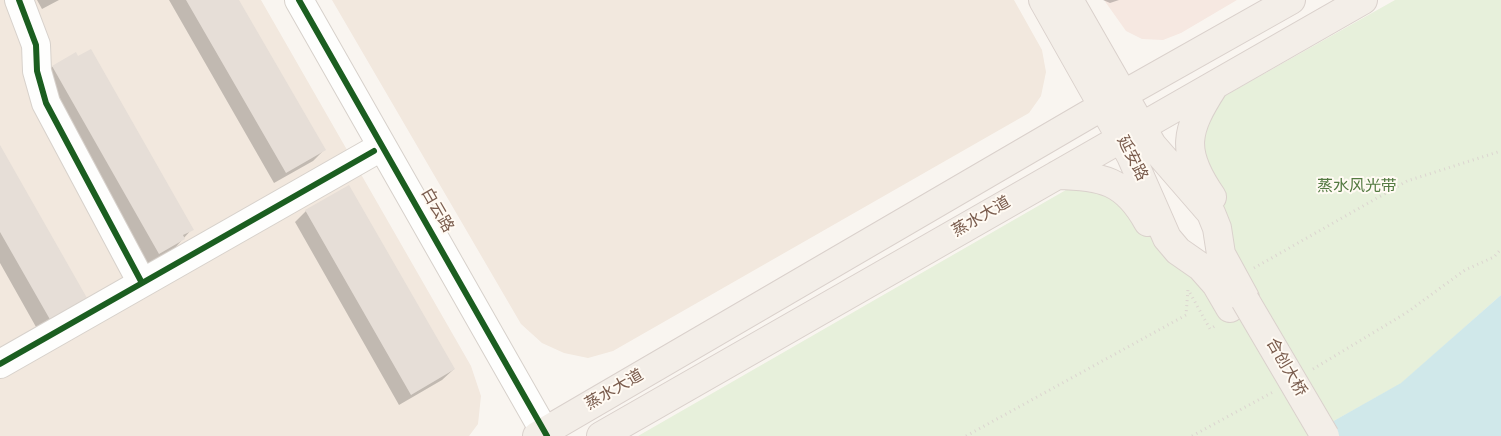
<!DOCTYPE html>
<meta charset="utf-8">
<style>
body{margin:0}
canvas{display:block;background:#f9f5f0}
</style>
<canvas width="1501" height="436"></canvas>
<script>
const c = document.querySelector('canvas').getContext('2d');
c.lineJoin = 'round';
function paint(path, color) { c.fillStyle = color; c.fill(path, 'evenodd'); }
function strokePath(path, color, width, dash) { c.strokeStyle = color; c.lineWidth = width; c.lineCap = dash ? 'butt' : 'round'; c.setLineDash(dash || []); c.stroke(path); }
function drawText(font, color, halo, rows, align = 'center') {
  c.font = font + ' Overpass,"Noto Sans SC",sans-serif'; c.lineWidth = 4; c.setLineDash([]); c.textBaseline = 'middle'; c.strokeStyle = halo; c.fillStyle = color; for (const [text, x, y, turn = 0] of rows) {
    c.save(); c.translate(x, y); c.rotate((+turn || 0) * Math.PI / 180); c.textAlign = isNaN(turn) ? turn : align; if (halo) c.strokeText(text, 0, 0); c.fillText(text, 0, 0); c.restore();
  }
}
const residential = new Path2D(`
 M 0,0 L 261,0 L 471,366 L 481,396 L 478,424 L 469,436 L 0,436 Z
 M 332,0 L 1014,0 L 1042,50 L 1046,72 L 1041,96 L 1029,113 L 613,351 L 588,358 L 564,353 L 542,343 L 521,324 Z`);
const commercial = new Path2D(`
 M 1104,0 L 1237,0 L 1181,33 L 1163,40 L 1142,39 L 1126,31 Z`);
const green = new Path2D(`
 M 1395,0 L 1501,0 L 1501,295 L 1402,383 L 1307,436 L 638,436 L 1092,175 L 1201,267 L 1221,254 L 1198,111 Z`);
const water = new Path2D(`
 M 1501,295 L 1501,436 L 1307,436 L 1401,383 Z`);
const shadow = new Path2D(`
 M 37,0 L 59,0 L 42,9 Z
 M 169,0 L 238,0 L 324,150 L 313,161 L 274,183 Z
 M 1103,0 L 1119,0 L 1110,3 Z
 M 75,54 L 192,229 L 173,250 L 147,265 L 41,78 L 52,67 Z
 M 0,147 L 85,298 L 40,334 L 0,263 Z
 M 306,211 L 454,369 L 442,380 L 399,405 L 295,222 Z`);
const building = new Path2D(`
 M 186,0 L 239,0 L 326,150 L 286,173 Z
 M 91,49 L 194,230 L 183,235 L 185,239 L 159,254 L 52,66 L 76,52 L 78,56 Z
 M 0,145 L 87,298 L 76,304 L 79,308 L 52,323 L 0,232 Z
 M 349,185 L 455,369 L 411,395 L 305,210 Z`);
const path = new Path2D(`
 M 1254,268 L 1407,181 L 1501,151
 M 1190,293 L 1210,329 L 1215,326
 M 1313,369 L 1406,313 L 1465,270 L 1494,257 L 1501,249
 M 966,436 L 1186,315 L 1188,289
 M 1192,436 L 1273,392`);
const minor = new Path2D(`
 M 19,0 L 36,45 L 37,71 L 46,103 L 142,283
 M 299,0 L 547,436
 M 0,364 L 374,151`);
const major = new Path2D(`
 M 1043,0 L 1131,156 L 1167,238 L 1178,251 L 1201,267 L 1216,284 L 1230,308
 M 1069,0 L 1152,145 L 1211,213 L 1217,228 L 1221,254 L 1245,298
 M 1057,175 C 1102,176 1125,180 1148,222
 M 1212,197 C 1180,151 1185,131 1214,86
 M 537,436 L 1103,106 L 1291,0
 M 601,436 L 1363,0`);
const majorBridge = new Path2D(`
 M 1245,300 L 1325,436`);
const cycleway = new Path2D(`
 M 19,0 L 36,45 L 37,71 L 46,103 L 142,283
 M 299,0 L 547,436
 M 0,364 L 374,151`);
const streetNames = [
 ["延安路",1131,159,63],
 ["白云路",436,211,60],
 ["蒸水大道",982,218,-30],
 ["合创大桥",1285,368,60],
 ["蒸水大道",615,391,-30]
];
const parkNames = [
 ["蒸水风光带",1357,188]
];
paint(residential, '#f2e8de');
paint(commercial, '#f6e8e1');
paint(green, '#e7f0db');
paint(water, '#d0e8ea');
paint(shadow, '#0003');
paint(building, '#e6ded7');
strokePath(minor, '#d7d1cb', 30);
strokePath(major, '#dad1cc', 30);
strokePath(path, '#dcd5d0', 3, [1, 4]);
strokePath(minor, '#fefefd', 28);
strokePath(major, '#f3eee8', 28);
strokePath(majorBridge, '#dad1cc', 30, []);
strokePath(majorBridge, '#f3eee8', 28);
strokePath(cycleway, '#1b5e20', 6);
drawText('16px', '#7a5c4d', '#fffaf3', streetNames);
drawText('16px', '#537a41', '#fffaf3', parkNames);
</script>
